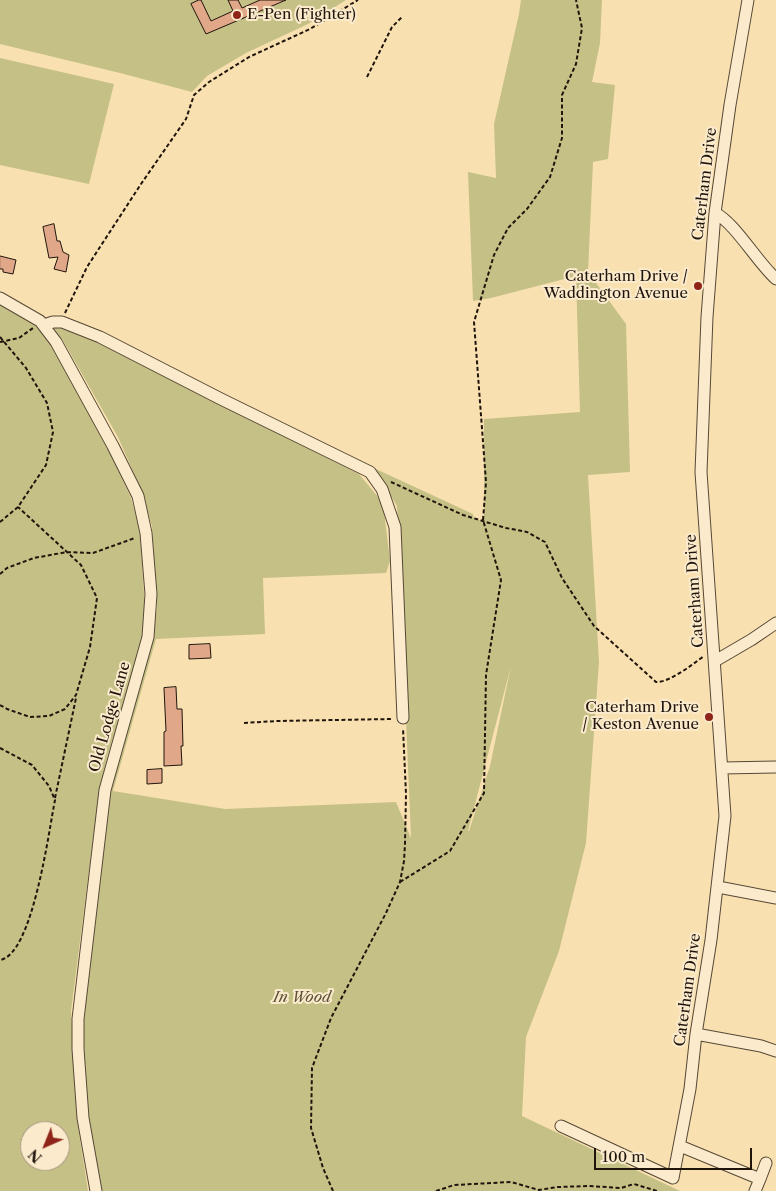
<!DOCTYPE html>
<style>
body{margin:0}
#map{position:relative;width:776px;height:1191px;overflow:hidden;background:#f9e0b0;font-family:"Libre Caslon Text",serif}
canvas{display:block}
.north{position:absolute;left:20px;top:1121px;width:50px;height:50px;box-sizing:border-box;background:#fbebcc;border:1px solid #a39580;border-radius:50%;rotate:224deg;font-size:14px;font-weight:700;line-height:20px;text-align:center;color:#20150d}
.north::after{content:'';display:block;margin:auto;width:18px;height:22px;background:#8f2418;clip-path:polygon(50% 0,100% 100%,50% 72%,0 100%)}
.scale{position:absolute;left:594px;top:1148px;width:158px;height:22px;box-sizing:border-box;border:2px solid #20150d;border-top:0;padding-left:6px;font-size:15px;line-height:18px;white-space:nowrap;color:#20150d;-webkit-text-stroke:4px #fbebcc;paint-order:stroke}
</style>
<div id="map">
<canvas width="776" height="1191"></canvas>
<div class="north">N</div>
<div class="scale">100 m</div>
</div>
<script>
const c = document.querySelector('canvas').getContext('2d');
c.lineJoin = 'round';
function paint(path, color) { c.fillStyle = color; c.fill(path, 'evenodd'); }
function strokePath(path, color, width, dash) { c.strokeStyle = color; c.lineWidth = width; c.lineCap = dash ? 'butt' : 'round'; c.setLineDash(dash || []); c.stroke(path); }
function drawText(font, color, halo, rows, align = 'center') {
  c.font = font + ' "Libre Caslon Text",serif'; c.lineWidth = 4; c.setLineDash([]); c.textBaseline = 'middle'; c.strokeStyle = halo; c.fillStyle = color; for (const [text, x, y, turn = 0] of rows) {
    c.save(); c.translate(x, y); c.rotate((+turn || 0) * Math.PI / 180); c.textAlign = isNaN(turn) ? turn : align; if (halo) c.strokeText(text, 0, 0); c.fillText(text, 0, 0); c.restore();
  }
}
const green = new Path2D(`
 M 0,0 L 346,0 L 308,24 L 246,53 L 207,76 L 192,92 L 120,73 L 0,44 Z
 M 521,0 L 602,0 L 600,43 L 592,82 L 615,85 L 608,159 L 593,162 L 588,272 L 626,324 L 630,472 L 588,475 L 599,662 L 586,843 L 559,951 L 526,1037 L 522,1116 L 680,1191 L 100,1191 L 88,1120 L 83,1030 L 108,791 L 153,635 L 157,607 L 152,526 L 139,485 L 118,437 L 62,339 L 53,327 L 61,326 L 96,342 L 359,474 L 383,503 L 390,561 L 386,573 L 263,578 L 265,634 L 156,639 L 113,791 L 225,809 L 396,802 L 411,838 L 397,506 L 386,488 L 363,463 L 473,514 L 474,519 L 484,521 L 484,419 L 580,412 L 576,276 L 491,298 L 473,301 L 468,172 L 496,178 L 494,124 L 519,14 ZM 511,666 L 490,766 L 469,831 L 468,831 Z
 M 0,58 L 114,84 L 89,184 L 0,165 Z
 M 0,303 L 33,323 L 53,346 L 91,412 L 131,498 L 140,530 L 144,594 L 144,634 L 107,758 L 99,793 L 71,1011 L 77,1120 L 88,1191 L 0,1191 ZM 30,1131 L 60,1131 L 60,1161 L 30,1161 Z`);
const building = new Path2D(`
 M 199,0 L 201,0 L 211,21 L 233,11 L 228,0 L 238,0 L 242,8 L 260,0 L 286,0 L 206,34 L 191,4 Z
 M 54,224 L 57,241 L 60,241 L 63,252 L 69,255 L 66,272 L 54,269 L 58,257 L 49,258 L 43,227 Z
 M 0,256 L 16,260 L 13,274 L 3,272 L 3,269 L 0,269 Z
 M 210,644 L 211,658 L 189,659 L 189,645 Z
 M 176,687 L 177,709 L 182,709 L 183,746 L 181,746 L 182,765 L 164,766 L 164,732 L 166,731 L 164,688 Z
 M 162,769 L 162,783 L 147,784 L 147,770 Z`);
const path = new Path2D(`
 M 367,77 L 392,27 L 402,17
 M 65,313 L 87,267 L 141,184 L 186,119 L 194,95 L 209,82 L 249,57 L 310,29 L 358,0
 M 0,337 L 26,368 L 47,403 L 53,432 L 46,465 L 18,507 L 0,522
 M 0,342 L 19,338 L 33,328
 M 391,482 L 463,515 L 506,528 L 527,532 L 545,542 L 562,578 L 594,626 L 656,682 C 669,683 693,664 704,656
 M 0,574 L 7,568 L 34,558 L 67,552 L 93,553 L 135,538
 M 0,705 L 7,709 L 30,717 L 49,716 L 65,709 L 76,695 L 90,647 L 97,598 L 81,565 L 18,507
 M 244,723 L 276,721 L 393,719
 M 0,748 L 32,765 L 49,786 L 55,800 C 49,829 33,955 0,960
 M 55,798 L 76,698
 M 400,882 L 450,851 L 484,793 L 486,675 L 501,580 L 483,520 L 486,482 L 474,322 L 494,255 L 508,228 L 527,209 L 550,177 L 562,138 L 562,95 L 576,64 L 582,28 L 576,0
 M 333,1191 L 323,1168 L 311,1128 L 312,1068 L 331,1018 L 386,913 L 400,882 L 404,861 L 405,844 L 406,794 L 403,728
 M 436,1191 L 454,1185 L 511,1182 L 539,1190 L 557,1187 L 590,1186 L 621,1188 L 634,1184 L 657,1191`);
const minor = new Path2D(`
 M 715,213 C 735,223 757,262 776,279
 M 0,298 L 40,321 L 56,342 L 113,446 L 138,496 L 146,533 L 151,594 L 148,637 L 105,790 L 78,1019 L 78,1049 L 83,1118 L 96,1191
 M 44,325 L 53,322 L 62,322 L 100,337 L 221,399 L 370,472 L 382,489 L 395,527 L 403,718
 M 715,661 L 751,640 L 776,623
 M 722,768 L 776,767
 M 718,887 L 776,898
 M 696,1034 L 761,1046 L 776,1051
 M 561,1126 L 673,1178 L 690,1089 L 696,1034 L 711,940 L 725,816 L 701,472 L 707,317 L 715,213 L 730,105 L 748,0
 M 680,1146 L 760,1179 L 755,1191
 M 760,1179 L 766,1163`);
const markers = [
 [237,15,5,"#8f2418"],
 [698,286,5,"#8f2418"],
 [709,717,5,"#8f2418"]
];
const poiNames = [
 ["E-Pen (Fighter)",247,15,"left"],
 ["Caterham Drive /",688,277],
 ["Waddington Avenue",688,294],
 ["Caterham Drive",699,708],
 ["/ Keston Avenue",699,725]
];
const streetNames = [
 ["Caterham Drive",705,184,-83],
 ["Caterham Drive",695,591,-94],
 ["Old Lodge Lane",110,717,-74],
 ["Caterham Drive",688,990,-82]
];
const parkNames = [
 ["In Wood",302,998]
];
paint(green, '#c5c086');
paint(building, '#e0a888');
strokePath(building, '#20150d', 1);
strokePath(minor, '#564836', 13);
strokePath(path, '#20150d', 2, [4, 2.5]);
strokePath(minor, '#fbebcc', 11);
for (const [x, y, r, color] of markers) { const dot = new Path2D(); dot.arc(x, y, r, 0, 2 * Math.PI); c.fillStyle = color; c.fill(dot); strokePath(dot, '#fbebcc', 2); }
drawText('15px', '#20150d', '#fbebcc', poiNames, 'right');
drawText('15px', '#20150d', '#fbebcc', streetNames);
drawText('italic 15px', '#5a5137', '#fbebcc', parkNames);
</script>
